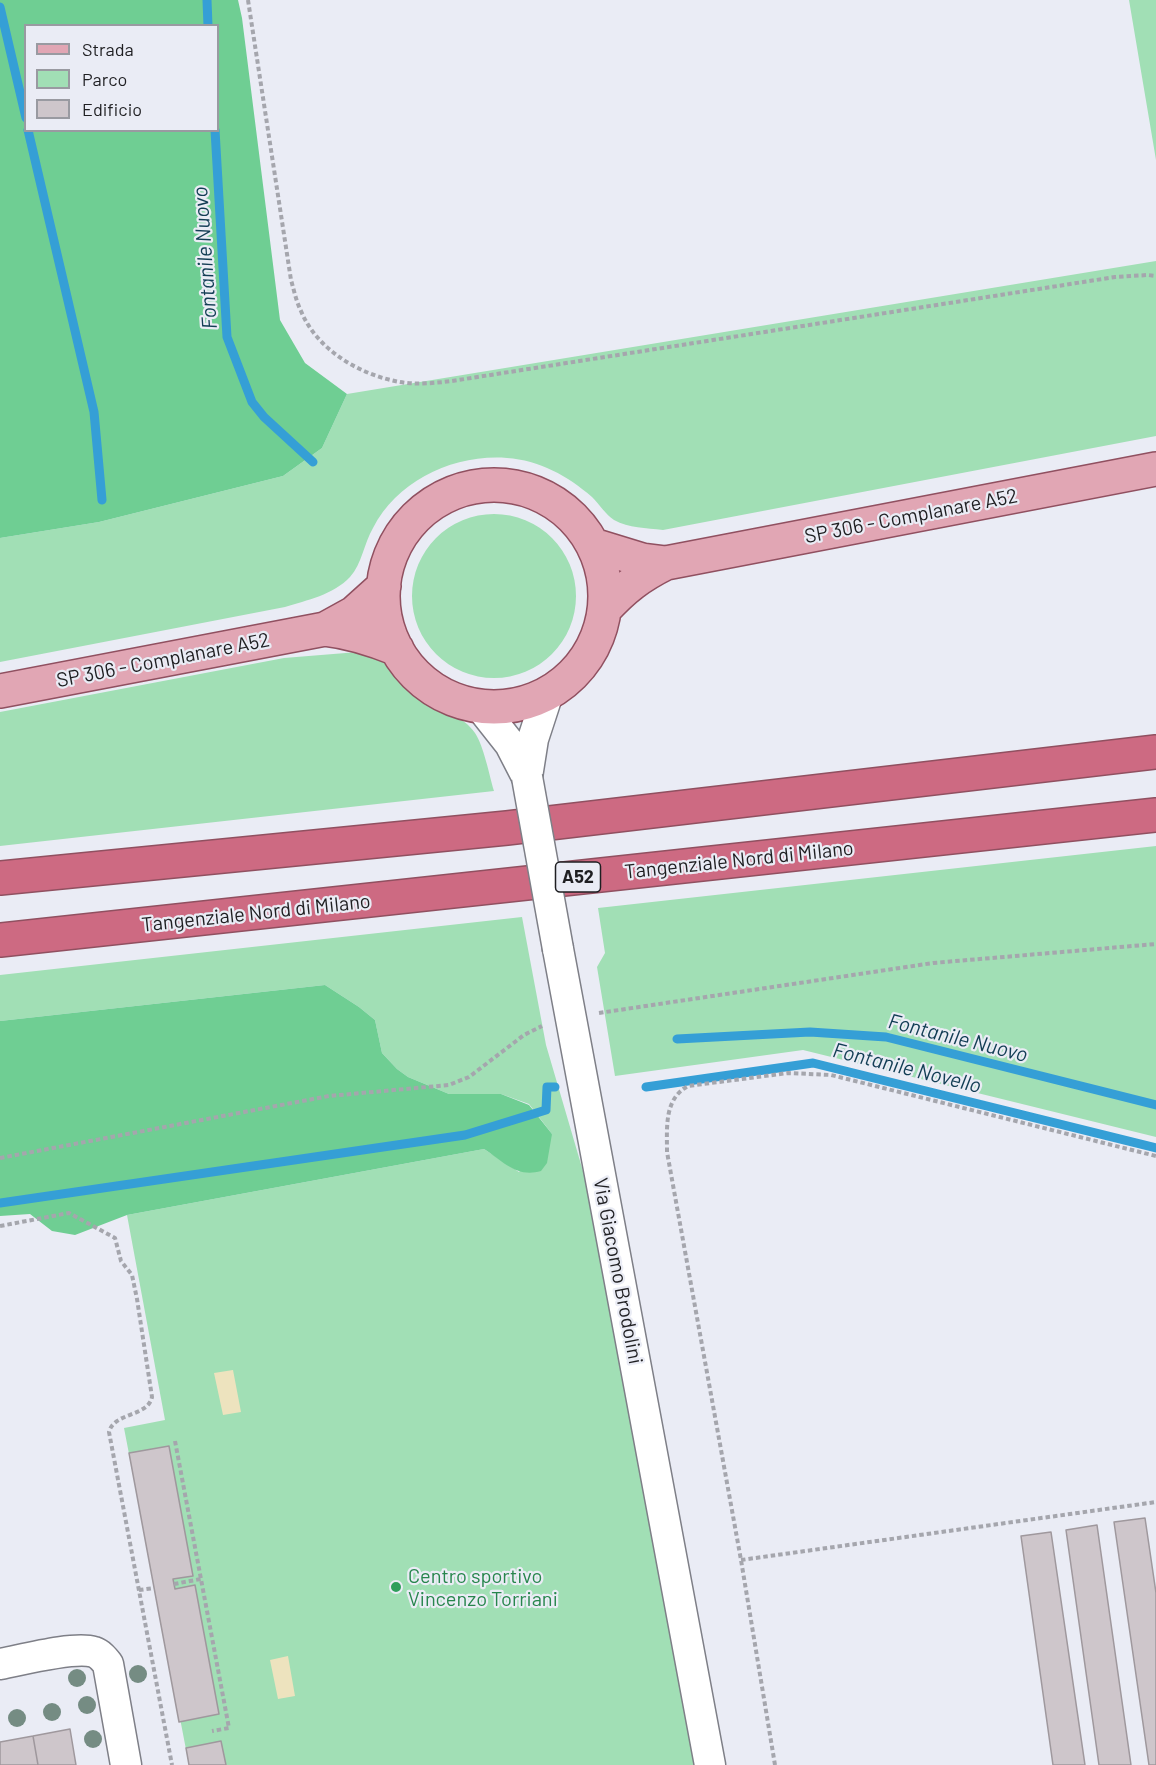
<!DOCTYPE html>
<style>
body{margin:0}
#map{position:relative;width:1156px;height:1765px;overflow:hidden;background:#eaecf5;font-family:Barlow,sans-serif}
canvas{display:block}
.legend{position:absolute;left:24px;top:24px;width:195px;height:108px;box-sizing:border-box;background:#eaecf5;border:2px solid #999aa1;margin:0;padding:8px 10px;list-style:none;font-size:18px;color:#1f1f22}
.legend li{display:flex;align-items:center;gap:12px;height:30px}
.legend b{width:30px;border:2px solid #999aa1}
</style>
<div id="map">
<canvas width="1156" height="1765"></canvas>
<ul class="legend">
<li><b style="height:8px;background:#e1a6b4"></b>Strada</li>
<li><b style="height:16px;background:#a1dfb5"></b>Parco</li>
<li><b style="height:16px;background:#cec6cb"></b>Edificio</li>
</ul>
</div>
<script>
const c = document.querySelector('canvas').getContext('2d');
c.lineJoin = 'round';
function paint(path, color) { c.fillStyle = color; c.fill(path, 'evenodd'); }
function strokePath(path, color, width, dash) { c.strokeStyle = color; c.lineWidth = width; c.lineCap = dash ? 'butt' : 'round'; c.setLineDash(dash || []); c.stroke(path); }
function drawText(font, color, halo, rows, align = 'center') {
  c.font = font + ' Barlow,sans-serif'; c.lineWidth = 4.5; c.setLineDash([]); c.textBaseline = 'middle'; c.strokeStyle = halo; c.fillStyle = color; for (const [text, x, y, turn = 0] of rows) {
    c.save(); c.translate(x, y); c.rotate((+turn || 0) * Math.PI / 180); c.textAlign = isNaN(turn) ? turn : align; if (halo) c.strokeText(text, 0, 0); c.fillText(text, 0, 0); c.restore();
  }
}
const green = new Path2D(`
 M 1129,0 L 1156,0 L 1156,160 Z
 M 1156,261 L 1156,436 L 663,530 C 646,528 629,528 614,520 C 606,515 599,504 592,497 C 568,476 539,460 507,458 C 454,454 398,480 373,528 C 364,543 362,564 350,577 C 333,595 307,600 285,607 L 0,662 L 0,538 L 99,522 L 283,476 L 322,448 L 347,394 Z
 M412 596a82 82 0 1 1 164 0a82 82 0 1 1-164 0Z
 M 358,652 C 366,655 377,657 384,663 C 399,674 408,691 425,701 C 442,712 463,715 475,733 C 484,747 489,774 494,791 L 0,846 L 0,712 L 284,658 Z
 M 1156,846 L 1156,1137 L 803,1050 L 615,1076 L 597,967 L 605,953 L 598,908 Z
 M 522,917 L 546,1045 L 585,1178 L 697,1765 L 189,1765 L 124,1428 L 165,1420 L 127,1215 L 484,1149 L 519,1172 L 552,1134 L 529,1104 L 501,1094 L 449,1094 L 408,1077 L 397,1069 L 382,1053 L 375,1020 L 359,1007 L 325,985 L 0,1021 L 0,975 Z`);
const forest = new Path2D(`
 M 0,0 L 238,0 L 242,18 L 280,320 L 305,363 L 347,394 L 322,448 L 283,476 L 99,522 L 0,538 ZM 26,26 L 218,26 L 218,130 L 26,130 Z
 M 325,985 L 359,1007 L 375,1020 L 382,1053 L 397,1069 L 408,1077 L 449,1094 L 501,1094 L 529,1105 L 552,1134 L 547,1163 L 541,1171 C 517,1178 504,1162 484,1149 L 127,1215 L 75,1235 L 52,1231 L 30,1214 L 0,1216 L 0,1021 Z`);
const sand = new Path2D(`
 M 233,1370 L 241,1412 L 223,1415 L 214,1373 Z
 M 288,1656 L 295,1696 L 278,1699 L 270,1660 Z`);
const stream = new Path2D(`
 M 207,0 L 208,26
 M 0,7 L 26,118
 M 28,130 L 94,412 L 102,500
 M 215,130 L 227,337 L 252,402 L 264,417 L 313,462
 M 677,1039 L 810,1032 L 886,1037 L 1156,1105
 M 646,1087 L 813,1063 L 1156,1148
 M 0,1203 L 465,1135 L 546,1110 L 547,1087 L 555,1087`);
const building = new Path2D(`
 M 169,1446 L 193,1576 L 173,1579 L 175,1589 L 195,1585 L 219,1714 L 179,1722 L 129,1453 Z
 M 1145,1518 L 1156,1593 L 1156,1765 L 1149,1765 L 1114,1522 Z
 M 1097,1525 L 1131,1765 L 1099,1765 L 1066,1530 Z
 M 1051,1532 L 1085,1765 L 1053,1765 L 1021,1536 Z
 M 70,1729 L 76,1765 L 38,1765 L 33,1736 Z
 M 33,1736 L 38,1765 L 0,1765 L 0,1742 Z
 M 221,1741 L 226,1765 L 189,1765 L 186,1748 Z`);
const path = new Path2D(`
 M 248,0 L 291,280 C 294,290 296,301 301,311 C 317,350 360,375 400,382 C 417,385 435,383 452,381 L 1115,277 L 1148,275 L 1156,276
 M 599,1013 L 933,963 L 1156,944
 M 0,1158 L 329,1096 L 449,1085 L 469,1077 L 524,1035 L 542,1026
 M 0,1226 L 69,1213 L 115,1238 L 121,1261 L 132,1275 L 137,1299 L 152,1397 C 148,1417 114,1412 109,1432 L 172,1765
 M 175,1441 L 229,1728 L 212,1731
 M 741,1560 L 1156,1502
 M 174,1584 L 201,1579
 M 139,1590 L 154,1588
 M 775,1765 L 741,1560 L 667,1152 C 667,1127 664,1099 688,1086 L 788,1073 L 831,1075 L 1156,1156`);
const minor = new Path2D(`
 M 480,706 L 510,744 L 527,777
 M 527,777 L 533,739 L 548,693
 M 558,949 L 710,1765
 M 0,1664 C 22,1660 74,1646 94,1652 C 100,1654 104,1659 108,1664 L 126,1765`);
const major = new Path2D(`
 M383 596a111 111 0 1 1 222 0a111 111 0 1 1-222 0Z
 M 593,545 L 642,560 L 666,563
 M 604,610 C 624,588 640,576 666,563 L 1156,469
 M 325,629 C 351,632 373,639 397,649
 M 0,691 L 325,629 L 354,613 L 384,586`);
const highway = new Path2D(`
 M 0,878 L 507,828 L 1156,752
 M 0,940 L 1156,815`);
const minorBridge = new Path2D(`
 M 527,777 L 558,949`);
const trees = [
 [138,1674],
 [77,1678],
 [87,1705],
 [52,1712],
 [17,1718],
 [93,1739]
];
const markers = [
 [396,1587,6,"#2e9e5b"]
];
const shields = [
 [578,877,45]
];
const shieldNames = [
 ["A52",578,877]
];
const streetNames = [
 ["SP 306 - Complanare A52",911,516,-11],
 ["SP 306 - Complanare A52",163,660,-11],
 ["Tangenziale Nord di Milano",739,860,-6],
 ["Tangenziale Nord di Milano",256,913,-6],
 ["Via Giacomo Brodolini",618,1271,79]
];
const leisureNames = [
 ["Centro sportivo",408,1576],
 ["Vincenzo Torriani",408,1599]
];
const waterNames = [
 ["Fontanile Nuovo",205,258,-94],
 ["Fontanile Nuovo",958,1038,14],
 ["Fontanile Novello",907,1068,14]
];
paint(green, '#a1dfb5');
paint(forest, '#6fce93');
paint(sand, '#ede3be');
strokePath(stream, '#359fd6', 9);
paint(building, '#cec6cb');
strokePath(building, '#9f989d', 1.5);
strokePath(minor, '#7e7f87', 33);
strokePath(major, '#905060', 36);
strokePath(highway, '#905060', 36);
strokePath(path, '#a5a6ad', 4, [4.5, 3]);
strokePath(minor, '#fff', 30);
strokePath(major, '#e1a6b4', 33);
strokePath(highway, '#cd6a82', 33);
strokePath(minorBridge, '#7e7f87', 33, []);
strokePath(minorBridge, '#fff', 30);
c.fillStyle = '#758c83';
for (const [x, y] of trees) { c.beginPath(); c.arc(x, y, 9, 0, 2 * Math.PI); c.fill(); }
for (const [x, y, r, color] of markers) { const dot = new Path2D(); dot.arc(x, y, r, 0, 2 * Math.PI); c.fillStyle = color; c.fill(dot); strokePath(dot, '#eaecf5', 2); }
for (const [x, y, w] of shields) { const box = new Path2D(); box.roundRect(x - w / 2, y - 15, w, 30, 4.5); c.fillStyle = '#eaecf5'; c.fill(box); strokePath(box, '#1f1f22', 1.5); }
drawText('bold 18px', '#1f1f22', null, shieldNames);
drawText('20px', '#1f1f22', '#eaecf5', streetNames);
drawText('20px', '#27864d', '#eaecf5', leisureNames, 'left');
drawText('italic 21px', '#123d54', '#eaecf5', waterNames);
</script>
